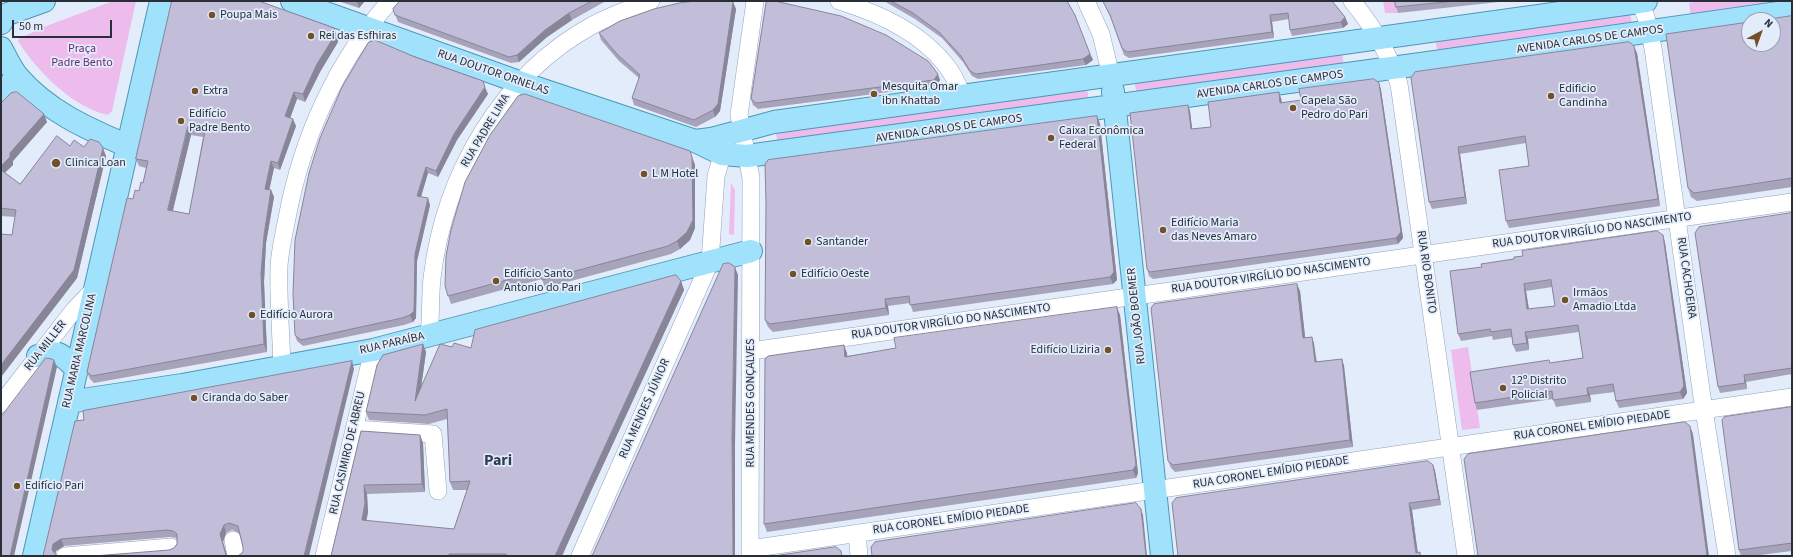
<!DOCTYPE html>
<meta charset="utf-8">
<style>
body{margin:0}
#map{position:relative;width:1793px;height:557px;overflow:hidden;background:#e2ecfb;font-family:"Source Sans 3",sans-serif}
canvas{display:block}
.frame{position:absolute;inset:0;border:2px solid #282f38;pointer-events:none}
.north{position:absolute;left:1741px;top:12px;width:40px;height:40px;box-sizing:border-box;background:#e2ecfb;border:1px solid #98a0ad;border-radius:50%;rotate:41deg;font-size:11px;font-weight:700;line-height:16px;text-align:center;color:#282f38}
.north::after{content:'';display:block;margin:auto;width:14px;height:18px;background:#735029;clip-path:polygon(50% 0,100% 100%,50% 72%,0 100%)}
.scale{position:absolute;left:12px;top:20px;width:100px;height:18px;box-sizing:border-box;border:2px solid #282f38;border-top:0;padding-left:5px;font-size:12px;line-height:14px;white-space:nowrap;color:#282f38;-webkit-text-stroke:3px #e2ecfb;paint-order:stroke}
</style>
<div id="map">
<canvas width="1793" height="557"></canvas>
<div class="frame"></div>
<div class="north">N</div>
<div class="scale">50 m</div>
</div>
<script>
const c = document.querySelector('canvas').getContext('2d');
c.lineJoin = 'round';
function paint(path, color) { c.fillStyle = color; c.fill(path, 'evenodd'); }
function strokePath(path, color, width, dash) { c.strokeStyle = color; c.lineWidth = width; c.lineCap = dash ? 'butt' : 'round'; c.setLineDash(dash || []); c.stroke(path); }
function drawText(font, color, halo, rows, align = 'center') {
  c.font = font + ' "Source Sans 3",sans-serif'; c.lineWidth = 3.5; c.setLineDash([]); c.textBaseline = 'middle'; c.strokeStyle = halo; c.fillStyle = color; for (const [text, x, y, turn = 0] of rows) {
    c.save(); c.translate(x, y); c.rotate((+turn || 0) * Math.PI / 180); c.textAlign = isNaN(turn) ? turn : align; if (halo) c.strokeText(text, 0, 0); c.fillText(text, 0, 0); c.restore();
  }
}
const green = new Path2D(`
 M 113,1 L 136,1 L 112,111 L 108,115 C 73,108 36,70 18,41 L 20,38 L 49,25 Z
 M 1383,1 L 1397,1 L 1398,13 L 1385,13 Z
 M 1701,1 L 1792,1 L 1691,18 L 1689,3 Z
 M 1630,10 L 1632,25 L 1438,54 L 1435,39 Z
 M 1342,52 L 1344,67 L 1137,95 L 1134,80 Z
 M 1087,87 L 1089,102 L 778,144 L 775,129 Z
 M 731,183 L 735,190 L 734,235 L 729,234 Z
 M 1468,347 L 1480,428 L 1462,430 L 1451,350 Z`);
const minor = new Path2D(`
 M 839,1 C 878,13 919,31 945,64 C 953,73 958,85 963,96
 M 1086,1 L 1101,34 L 1111,76
 M 1352,1 C 1372,25 1389,54 1399,84 L 1466,556
 M 1639,1 L 1646,17 L 1653,48 L 1702,397 L 1727,556
 M 429,336 C 431,317 430,297 432,278 C 444,176 501,75 593,25 C 611,15 632,8 651,1
 M 751,351 L 1792,202
 M 282,366 C 281,333 278,299 279,266 C 280,250 284,233 287,218 C 302,138 336,62 390,1
 M 1,404 L 74,310 L 94,289
 M 354,429 L 433,434 L 438,491
 M 857,533 L 859,556
 M 233,540 L 236,556
 M 750,549 L 1792,397
 M 65,556 L 171,547
 M 324,556 L 373,350
 M 580,556 L 710,262 L 716,176 L 726,142
 M 750,556 L 751,178 L 739,115 L 755,1`);
const major = new Path2D(`
 M 292,1 L 519,82 L 695,141 L 722,154 L 747,156 L 1428,63 L 1792,11
 M 1,23 L 5,15 L 44,1
 M 1,48 C 6,57 11,69 18,77 C 47,111 88,129 128,146
 M 1113,91 L 1162,556
 M 1,94 L 17,77
 M 695,141 L 711,139 L 774,122 L 1646,1
 M 38,356 C 58,348 63,356 77,369
 M 69,402 L 182,385 L 373,350 L 751,251
 M 34,556 L 161,1`);
const wall = new Path2D(`
 M 338,1 L 365,1 L 359,8 Z
 M 400,1 L 606,1 L 572,20 L 547,37 L 519,62 L 511,63 L 398,22 L 393,9 Z
 M 884,1 L 1067,1 L 1093,60 L 1086,65 L 978,79 L 972,76 L 963,62 L 942,38 L 915,19 Z
 M 1103,1 L 1332,1 L 1345,17 L 1348,24 L 1343,28 L 1292,36 L 1290,30 L 1289,19 L 1272,22 L 1274,38 L 1129,58 L 1124,55 L 1112,21 Z
 M 1395,1 L 1508,1 L 1398,13 L 1396,7 Z
 M 733,2 L 736,9 L 720,111 L 715,117 L 696,127 L 634,105 L 632,98 L 639,78 L 619,61 L 601,40 L 599,33 Z
 M 766,3 L 940,80 L 936,86 L 758,109 L 753,105 L 751,99 Z
 M 1792,16 L 1792,187 L 1697,201 L 1691,197 L 1688,188 Z
 M 337,35 L 338,42 L 320,72 L 305,102 L 297,99 L 290,118 L 296,126 L 280,170 L 274,168 L 269,189 L 271,190 L 274,197 L 266,243 L 264,282 L 267,352 L 94,383 L 90,379 L 87,372 L 133,199 L 139,191 L 143,183 L 146,168 L 139,166 L 136,159 ZM 191,135 L 203,137 L 189,214 L 173,211 Z
 M 1637,53 L 1660,206 L 1509,228 L 1506,221 L 1529,166 L 1526,143 L 1460,154 L 1467,204 L 1432,209 L 1429,202 L 1411,78 Z
 M 415,57 L 488,94 L 457,140 L 438,177 L 428,173 L 421,197 L 430,205 L 417,261 L 416,318 L 413,322 L 404,325 L 303,346 L 297,341 L 295,335 Z
 M 1379,83 L 1381,90 L 1403,238 L 1398,244 L 1153,279 L 1149,276 L 1147,269 L 1188,105 L 1190,111 L 1192,129 L 1211,127 L 1281,98 L 1282,103 L 1301,100 Z
 M 1,103 L 47,122 L 13,161 L 13,165 L 5,173 L 20,184 L 70,146 L 84,147 L 106,156 L 77,278 L 1,377 L 1,234 L 12,235 L 15,217 L 1,216 Z
 M 1097,116 L 1100,124 L 1117,280 L 1113,284 L 913,312 L 910,303 L 888,306 L 889,315 L 773,332 L 768,327 L 765,320 Z
 M 692,157 L 695,165 L 695,228 L 690,240 L 680,249 L 671,254 L 545,288 L 542,279 L 451,304 L 445,286 Z
 M 1792,213 L 1792,374 L 1746,382 L 1747,389 L 1720,393 L 1718,387 Z
 M 1663,235 L 1665,243 L 1687,393 L 1683,399 L 1619,408 L 1616,401 L 1615,392 L 1590,395 L 1591,402 L 1556,407 L 1553,399 L 1477,410 L 1475,403 L 1550,363 L 1583,358 L 1579,332 L 1528,339 L 1529,350 L 1516,352 L 1513,345 L 1512,337 L 1493,340 L 1492,336 L 1461,341 L 1458,334 L 1482,267 L 1514,259 ZM 1552,287 L 1555,306 L 1529,309 L 1526,291 Z
 M 681,281 L 684,290 L 592,489 L 562,556 L 331,556 L 361,431 L 420,435 L 423,443 L 425,492 L 367,494 L 368,512 L 366,521 L 454,529 L 467,490 L 453,490 L 450,482 L 447,419 L 429,424 L 369,420 L 366,412 L 423,344 L 426,352 L 421,388 L 452,347 L 471,348 Z
 M 1300,291 L 1305,338 L 1312,337 L 1314,344 L 1317,362 L 1342,359 L 1344,366 L 1353,447 L 1175,472 L 1171,468 L 1168,461 Z
 M 1120,315 L 1138,473 L 1136,478 L 767,532 L 764,524 L 844,345 L 847,356 Z
 M 354,369 L 243,552 L 243,547 L 239,533 L 232,530 L 226,533 L 223,542 L 227,556 L 169,550 L 174,548 L 177,544 L 177,540 L 176,538 L 170,537 L 64,546 L 56,551 L 43,556 L 84,420 Z
 M 1792,407 L 1792,551 L 1752,556 L 1741,556 L 1739,550 Z
 M 1433,465 L 1435,471 L 1441,505 L 1412,510 L 1418,553 L 1420,552 L 1421,556 L 1178,556 Z`);
const shadedWall = new Path2D(`
 M 357,1 L 365,1 L 359,8 Z
 M 733,2 L 736,9 L 720,111 L 715,117 L 713,110 Z
 M 569,13 L 572,20 L 547,37 L 519,62 L 517,55 L 545,30 Z
 M 1270,15 L 1272,22 L 1274,38 L 1272,32 Z
 M 1345,17 L 1348,24 L 1343,28 L 1341,22 Z
 M 334,28 L 337,35 L 338,42 L 320,72 L 305,102 L 303,94 Z
 M 1634,46 L 1637,53 L 1660,206 L 1658,199 Z
 M 1090,54 L 1093,60 L 1086,65 L 1083,59 Z
 M 938,74 L 940,80 L 936,86 L 934,80 Z
 M 1379,83 L 1381,90 L 1403,238 L 1398,244 L 1396,238 Z
 M 485,87 L 488,94 L 457,140 L 438,177 L 436,171 L 454,134 Z
 M 294,92 L 297,99 L 288,124 L 285,116 Z
 M 1279,92 L 1281,98 L 1283,110 L 1280,103 Z
 M 1188,105 L 1190,111 L 1193,136 L 1191,129 Z
 M 44,114 L 47,122 L 13,161 L 13,165 L 1,176 L 1,166 L 10,153 Z
 M 1097,116 L 1100,124 L 1117,280 L 1113,284 L 1110,277 Z
 M 293,119 L 296,126 L 280,170 L 278,163 Z
 M 188,127 L 191,135 L 171,217 L 168,210 Z
 M 1458,147 L 1460,154 L 1467,204 L 1465,197 Z
 M 103,148 L 106,156 L 77,278 L 1,377 L 1,365 Z
 M 692,157 L 695,165 L 695,228 L 690,240 L 680,249 L 677,241 Z
 M 271,161 L 274,168 L 268,196 L 265,189 Z
 M 426,167 L 428,173 L 419,203 L 417,196 Z
 M 271,190 L 274,197 L 266,243 L 264,282 L 267,352 L 264,344 L 261,274 L 264,235 Z
 M 428,198 L 430,205 L 417,261 L 416,318 L 413,322 L 410,315 L 415,254 Z
 M 1663,235 L 1665,243 L 1687,393 L 1683,399 L 1680,392 Z
 M 735,267 L 738,275 L 735,445 L 735,556 L 733,556 L 732,438 Z
 M 681,281 L 684,290 L 592,489 L 562,556 L 555,556 L 589,481 Z
 M 1297,284 L 1300,291 L 1306,345 L 1303,338 Z
 M 1524,284 L 1526,291 L 1530,317 L 1527,309 Z
 M 885,299 L 888,306 L 889,315 L 886,308 Z
 M 1117,307 L 1120,315 L 1138,473 L 1136,478 L 1133,470 Z
 M 1525,332 L 1528,339 L 1529,350 L 1527,343 Z
 M 1312,337 L 1314,344 L 1317,369 L 1315,362 Z
 M 423,344 L 426,352 L 418,409 L 415,401 Z
 M 844,345 L 847,353 L 848,365 L 845,357 Z
 M 1342,359 L 1344,366 L 1353,447 L 1350,440 Z
 M 54,360 L 57,367 L 14,556 L 10,556 Z
 M 352,361 L 354,369 L 309,556 L 304,556 Z
 M 1744,375 L 1746,382 L 1747,389 L 1745,383 Z
 M 1587,388 L 1590,395 L 1591,402 L 1588,395 Z
 M 1690,426 L 1693,434 L 1709,556 L 1707,556 Z
 M 420,435 L 423,443 L 425,492 L 422,484 Z
 M 1433,465 L 1435,471 L 1441,505 L 1439,499 Z
 M 364,485 L 367,494 L 368,512 L 365,529 L 362,520 Z
 M 1409,503 L 1412,510 L 1418,556 L 1416,553 Z
 M 1141,509 L 1143,515 L 1147,556 L 1146,556 Z
 M 224,525 L 226,533 L 223,542 L 227,556 L 226,556 L 220,534 Z
 M 61,539 L 64,546 L 56,551 L 55,556 L 52,550 L 53,544 Z`);
const building = new Path2D(`
 M 172,1 L 259,1 L 334,28 L 335,35 L 317,64 L 303,94 L 294,92 L 285,116 L 293,119 L 278,163 L 271,161 L 265,189 L 271,190 L 264,235 L 261,274 L 264,344 L 92,376 L 87,372 L 127,198 L 133,199 L 135,190 L 139,191 L 141,182 L 143,183 L 148,161 L 136,159 ZM 188,127 L 205,131 L 189,214 L 168,210 Z
 M 400,1 L 592,1 L 569,13 L 545,30 L 517,55 L 509,57 L 395,15 L 393,9 Z
 M 696,1 L 732,1 L 733,2 L 718,104 L 713,110 L 694,120 L 632,98 L 640,75 L 617,54 L 599,33 L 620,21 L 654,9 L 679,3 Z
 M 769,1 L 775,1 L 841,16 L 886,35 L 928,61 L 938,74 L 934,80 L 756,103 L 751,99 L 766,3 Z
 M 891,1 L 1067,1 L 1075,15 L 1090,54 L 1083,59 L 976,74 L 970,71 L 961,56 L 939,32 L 913,13 Z
 M 1103,1 L 1332,1 L 1345,17 L 1341,22 L 1290,30 L 1288,13 L 1270,15 L 1272,32 L 1127,52 L 1122,48 L 1110,15 Z
 M 1395,1 L 1455,1 L 1396,7 Z
 M 1792,16 L 1792,178 L 1694,193 L 1688,188 L 1666,34 L 1749,22 L 1749,44 L 1773,44 L 1773,20 L 1763,20 Z
 M 375,40 L 415,57 L 483,81 L 485,87 L 454,134 L 436,171 L 426,167 L 417,196 L 428,198 L 415,254 L 414,311 L 410,315 L 402,318 L 301,340 L 295,335 L 293,294 L 295,240 L 309,173 L 320,138 L 342,87 L 368,43 Z
 M 1629,42 L 1634,46 L 1658,199 L 1506,221 L 1499,170 L 1529,166 L 1525,136 L 1458,147 L 1465,197 L 1429,202 L 1411,78 L 1415,72 Z
 M 1374,79 L 1379,83 L 1401,232 L 1396,238 L 1150,272 L 1147,269 L 1130,113 L 1188,105 L 1191,129 L 1211,127 L 1208,102 L 1279,92 L 1280,103 L 1301,100 L 1299,89 Z
 M 17,92 L 44,114 L 10,153 L 10,157 L 1,166 L 1,103 L 11,93 Z
 M 525,94 L 690,151 L 692,157 L 693,220 L 687,232 L 677,241 L 668,246 L 542,280 L 540,271 L 448,296 L 445,286 L 446,256 L 451,230 L 465,182 L 490,135 L 518,96 Z
 M 1097,116 L 1114,272 L 1110,277 L 910,305 L 909,296 L 885,299 L 886,308 L 770,324 L 765,320 L 766,204 L 765,164 L 768,160 Z
 M 57,136 L 70,146 L 74,140 L 84,147 L 90,139 L 99,142 L 103,148 L 74,270 L 1,365 L 1,234 L 12,235 L 16,210 L 1,208 L 1,170 L 20,184 Z
 M 1792,213 L 1792,368 L 1744,375 L 1745,383 L 1718,387 L 1695,233 L 1699,227 Z
 M 1657,231 L 1663,235 L 1684,386 L 1680,392 L 1616,401 L 1613,384 L 1587,388 L 1588,395 L 1553,400 L 1552,391 L 1475,403 L 1470,372 L 1549,360 L 1550,363 L 1583,358 L 1578,325 L 1525,332 L 1527,343 L 1513,345 L 1511,329 L 1491,332 L 1490,329 L 1458,334 L 1450,271 L 1482,267 L 1481,264 L 1514,259 L 1514,257 L 1523,256 L 1522,251 ZM 1551,280 L 1555,306 L 1527,309 L 1524,284 Z
 M 729,263 L 735,267 L 732,438 L 733,556 L 592,556 L 723,264 Z
 M 676,275 L 681,281 L 589,481 L 555,556 L 507,556 L 506,554 L 449,554 L 449,556 L 331,556 L 361,431 L 420,435 L 422,484 L 364,485 L 365,503 L 362,520 L 454,529 L 470,481 L 450,482 L 447,409 L 425,415 L 366,412 L 377,365 L 383,355 L 423,344 L 415,401 L 440,344 L 452,347 L 454,343 L 471,348 L 475,330 Z
 M 1297,284 L 1303,338 L 1312,337 L 1315,362 L 1342,359 L 1350,440 L 1173,465 L 1168,461 L 1151,308 L 1154,304 Z
 M 1117,307 L 1136,465 L 1133,470 L 764,524 L 765,359 L 768,356 L 844,345 L 845,357 L 896,348 L 894,338 Z
 M 46,358 L 52,359 L 54,360 L 10,556 L 1,556 L 1,417 Z
 M 352,361 L 304,556 L 238,556 L 243,552 L 243,547 L 238,526 L 229,523 L 224,525 L 220,534 L 226,555 L 228,556 L 94,556 L 169,550 L 174,548 L 177,544 L 177,534 L 173,531 L 167,530 L 61,539 L 53,544 L 52,550 L 57,556 L 43,556 L 75,421 L 84,420 L 83,411 Z
 M 1792,407 L 1792,543 L 1739,550 L 1722,420 L 1724,417 Z
 M 1685,422 L 1690,426 L 1707,556 L 1478,556 L 1464,459 L 1468,454 Z
 M 1428,461 L 1433,465 L 1439,499 L 1409,503 L 1416,553 L 1420,552 L 1420,556 L 1178,556 L 1172,503 L 1176,498 Z
 M 1136,503 L 1141,509 L 1146,556 L 872,556 L 871,547 L 875,542 Z
 M 836,547 L 841,551 L 842,556 L 774,556 Z`);
const markers = [
 [212,15,4,"#735029"],
 [311,36,4,"#735029"],
 [195,91,4,"#735029"],
 [874,94,4,"#735029"],
 [1551,96,4,"#735029"],
 [1293,108,4,"#735029"],
 [181,121,4,"#735029"],
 [1051,138,4,"#735029"],
 [56,163,5,"#735029"],
 [644,174,4,"#735029"],
 [1163,230,4,"#735029"],
 [808,242,4,"#735029"],
 [793,274,4,"#735029"],
 [496,281,4,"#735029"],
 [1565,300,4,"#735029"],
 [252,315,4,"#735029"],
 [1108,350,4,"#735029"],
 [1503,388,4,"#735029"],
 [194,398,4,"#735029"],
 [17,486,4,"#735029"]
];
const poiNames = [
 ["Poupa Mais",220,15],
 ["Rei das Esfhiras",319,36],
 ["Mesquita Omar",882,87],
 ["ibn Khattab",882,101],
 ["Edificio",1559,89],
 ["Candinha",1559,103],
 ["Extra",203,91],
 ["Capela São",1301,101],
 ["Pedro do Pari",1301,115],
 ["Edifício",189,114],
 ["Padre Bento",189,128],
 ["Caixa Econômica",1059,131],
 ["Federal",1059,145],
 ["Clinica Loan",65,163],
 ["L M Hotel",652,174],
 ["Edifício Maria",1171,223],
 ["das Neves Amaro",1171,237],
 ["Santander",816,242],
 ["Edifício Santo",504,274],
 ["Antonio do Pari",504,288],
 ["Edifício Oeste",801,274],
 ["Irmãos",1573,293],
 ["Amadio Ltda",1573,307],
 ["Edifício Aurora",260,315],
 ["Edifício Liziria",1100,350,"right"],
 ["12º Distrito",1511,381],
 ["Policial",1511,395],
 ["Ciranda do Saber",202,398],
 ["Edifício Pari",25,486]
];
const streetNames = [
 ["AVENIDA CARLOS DE CAMPOS",1590,40,-8],
 ["RUA DOUTOR ORNELAS",493,73,19],
 ["AVENIDA CARLOS DE CAMPOS",1270,85,-8],
 ["AVENIDA CARLOS DE CAMPOS",949,129,-8],
 ["RUA PADRE LIMA",486,131,-59],
 ["RUA DOUTOR VIRGÍLIO DO NASCIMENTO",1592,231,-8],
 ["RUA RIO BONITO",1426,272,82],
 ["RUA DOUTOR VIRGÍLIO DO NASCIMENTO",1271,276,-8],
 ["RUA CACHOEIRA",1686,278,82],
 ["RUA JOÃO BOEMER",1137,316,-96],
 ["RUA DOUTOR VIRGÍLIO DO NASCIMENTO",951,322,-8],
 ["RUA PARAÍBA",392,344,-13],
 ["RUA MILLER",46,346,-52],
 ["RUA MARIA MARCOLINA",80,351,-77],
 ["RUA MENDES GONÇALVES",751,403,-90],
 ["RUA MENDES JÚNIOR",645,409,-66],
 ["RUA CORONEL EMÍDIO PIEDADE",1592,426,-8],
 ["RUA CASIMIRO DE ABREU",348,453,-77],
 ["RUA CORONEL EMÍDIO PIEDADE",1271,473,-9],
 ["RUA CORONEL EMÍDIO PIEDADE",951,520,-8]
];
const parkNames = [
 ["Praça",82,49],
 ["Padre Bento",82,63]
];
const districtNames = [
 ["Pari",498,461]
];
paint(green, '#edbced');
strokePath(minor, '#94a3bb', 18);
strokePath(major, '#4c97b5', 24);
strokePath(minor, '#fff', 17);
strokePath(major, '#a0e2fb', 22);
paint(wall, '#a7a3bb');
paint(shadedWall, '#888599');
paint(building, '#c2beda');
strokePath(building, '#888599', 1);
for (const [x, y, r, color] of markers) { const dot = new Path2D(); dot.arc(x, y, r, 0, 2 * Math.PI); c.fillStyle = color; c.fill(dot); strokePath(dot, '#e2ecfb', 1.5); }
drawText('12px', '#282f38', '#e2ecfb', poiNames, 'left');
drawText('12px', '#282f38', '#e2ecfb', streetNames);
drawText('12px', '#6b2e6d', '#e2ecfb', parkNames);
drawText('bold 16px', '#2f3c50', '#e2ecfb', districtNames);
</script>
